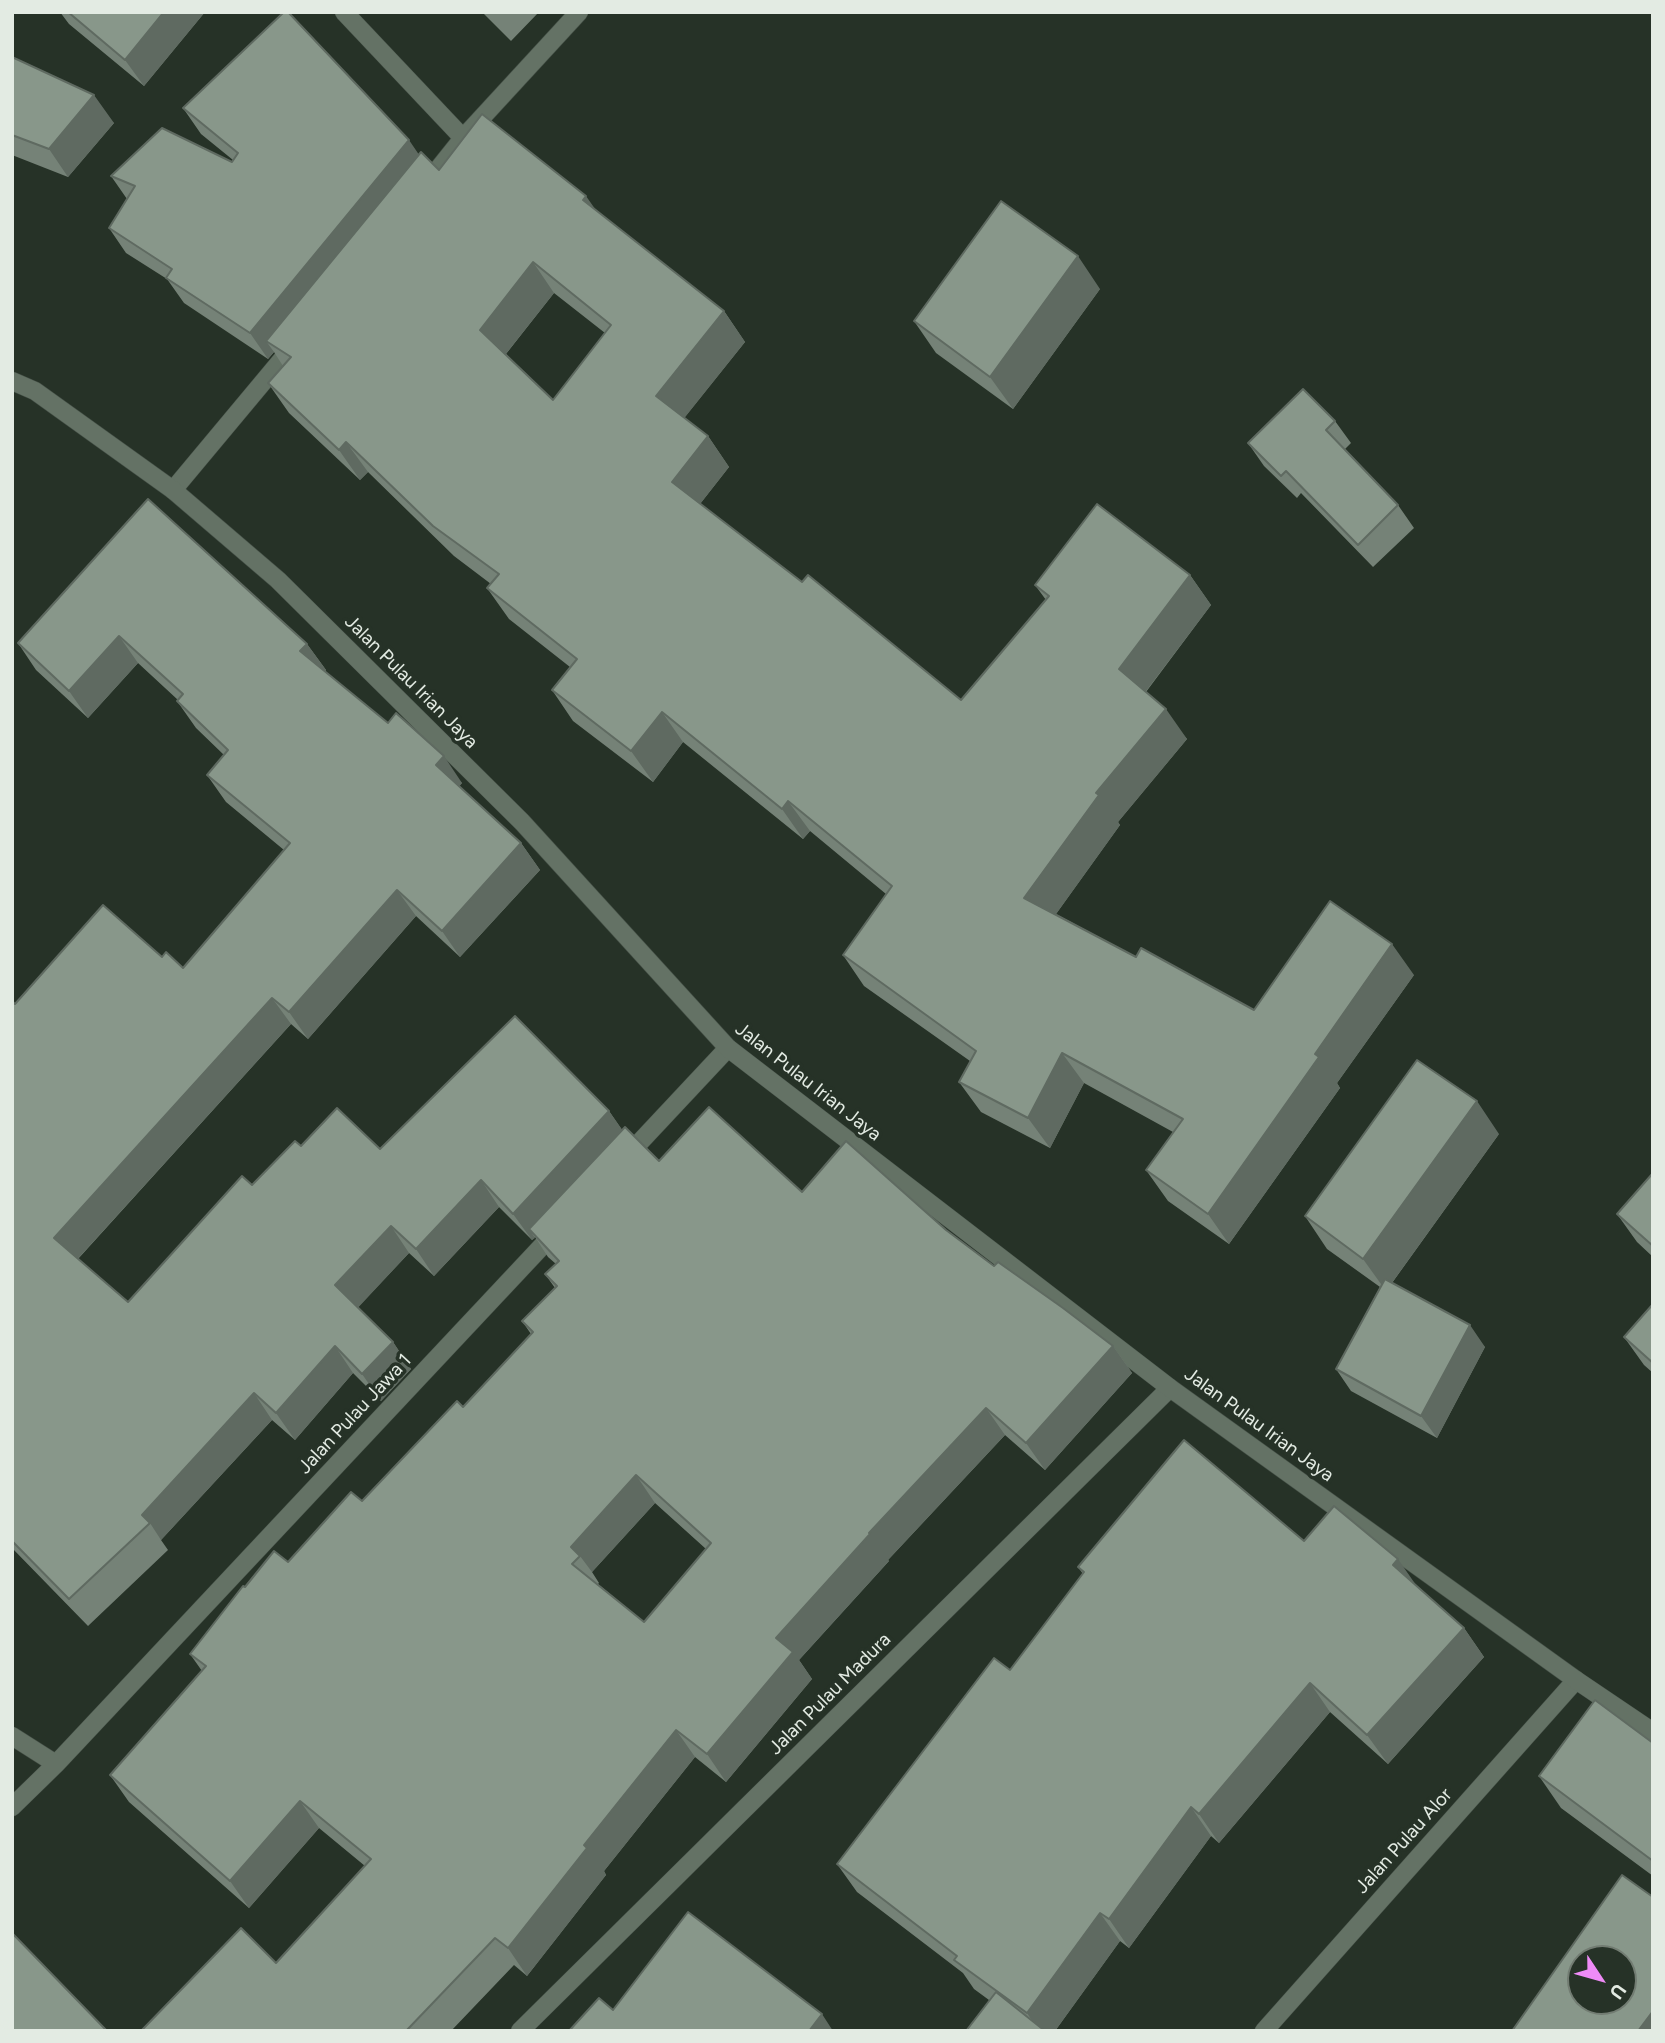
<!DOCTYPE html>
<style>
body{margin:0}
#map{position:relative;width:1665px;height:2043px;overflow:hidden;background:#263227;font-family:Figtree,sans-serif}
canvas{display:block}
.frame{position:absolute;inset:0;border:14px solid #e3ebe3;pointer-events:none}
.north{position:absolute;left:1567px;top:1945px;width:70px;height:70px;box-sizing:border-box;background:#263227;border:2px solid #727c72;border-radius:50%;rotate:126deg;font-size:19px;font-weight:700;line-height:28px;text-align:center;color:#e3ebe3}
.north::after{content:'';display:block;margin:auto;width:24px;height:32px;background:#ef8bf7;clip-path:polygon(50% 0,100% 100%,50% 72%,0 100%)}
</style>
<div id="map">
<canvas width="1665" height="2043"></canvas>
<div class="frame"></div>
<div class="north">U</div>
</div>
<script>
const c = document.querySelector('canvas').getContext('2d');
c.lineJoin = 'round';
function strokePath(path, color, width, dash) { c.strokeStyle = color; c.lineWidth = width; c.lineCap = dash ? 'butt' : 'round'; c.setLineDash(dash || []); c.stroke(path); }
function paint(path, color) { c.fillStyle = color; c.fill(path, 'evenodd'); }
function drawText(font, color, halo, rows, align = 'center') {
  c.font = font + ' Figtree,sans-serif'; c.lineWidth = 7; c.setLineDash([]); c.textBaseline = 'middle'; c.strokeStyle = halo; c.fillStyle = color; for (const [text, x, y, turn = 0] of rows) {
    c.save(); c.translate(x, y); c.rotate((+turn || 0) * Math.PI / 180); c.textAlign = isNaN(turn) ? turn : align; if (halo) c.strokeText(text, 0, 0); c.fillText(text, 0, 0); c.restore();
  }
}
const street = new Path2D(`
 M 344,12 L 463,138
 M 423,188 L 463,138 L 579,12
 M 173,490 L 294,345
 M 625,1158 L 728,1048
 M 12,1736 L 56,1764
 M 12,1807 L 56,1764 L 558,1229
 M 520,2031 L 1170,1388
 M 1264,2031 L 1576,1680`);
const secondary = new Path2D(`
 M 12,381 L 35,391 L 173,490 L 278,580 L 522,822 L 728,1048 L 1170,1388 L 1576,1680 L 1653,1732`);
const wall = new Path2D(`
 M 60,12 L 205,12 L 144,86 L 69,24 Z
 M 482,12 L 539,12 L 511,41 Z
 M 12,57 L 114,123 L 68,177 L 12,155 Z
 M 183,108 L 419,154 L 439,170 L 596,211 L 724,311 L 745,342 L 684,418 L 708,436 L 729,467 L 700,504 L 802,582 L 961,700 L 1046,600 L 1035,585 L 1190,575 L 1211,605 L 1146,692 L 1187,739 L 1118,822 L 1120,825 L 1056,914 L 1136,957 L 1254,1010 L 1414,975 L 1337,1083 L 1340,1088 L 1229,1244 L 1168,1201 L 1146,1170 L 1173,1132 L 1084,1083 L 1050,1148 L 981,1112 L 959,1082 L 970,1061 L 864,986 L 843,955 L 886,894 L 810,831 L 803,839 L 683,742 L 653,782 L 573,721 L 552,690 L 570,667 L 509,619 L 487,588 L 491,584 L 454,556 L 368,472 L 360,480 L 289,413 L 268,383 L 283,366 L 274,352 L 268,359 L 184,303 L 167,279 L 126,253 L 109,228 L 127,199 L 111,176 L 232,162 L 233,160 L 201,134 ZM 554,293 L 605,333 L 553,400 L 506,354 Z
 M 1100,289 L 1013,409 L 936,353 L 914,321 Z
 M 1335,421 L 1351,443 L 1345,449 L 1398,505 L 1414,528 L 1373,567 L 1301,493 L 1297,498 L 1264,466 L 1248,443 Z
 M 148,499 L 307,644 L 326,670 L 325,672 L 462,783 L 459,786 L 521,843 L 540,870 L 460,957 L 416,916 L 308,1039 L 291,1024 L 78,1259 L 128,1302 L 252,1185 L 301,1146 L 380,1149 L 609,1111 L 622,1130 L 659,1161 L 802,1192 L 946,1230 L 994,1266 L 1113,1346 L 1132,1373 L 1045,1470 L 1005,1435 L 888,1560 L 889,1561 L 799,1660 L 812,1679 L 726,1782 L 695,1757 L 604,1871 L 606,1875 L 527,1976 L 514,1965 L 451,2031 L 141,2031 L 276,1963 L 365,1866 L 319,1828 L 249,1908 L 129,1802 L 110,1775 L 202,1671 L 190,1654 L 245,1587 L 288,1562 L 362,1501 L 463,1407 L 531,1334 L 522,1321 L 555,1288 L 545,1274 L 556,1264 L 548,1257 L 535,1237 L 532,1240 L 499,1207 L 434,1276 L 409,1253 L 358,1307 L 393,1342 L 411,1369 L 381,1401 L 353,1373 L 295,1440 L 272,1420 L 161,1540 L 168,1550 L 88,1626 L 12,1548 L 12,1001 L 15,1004 L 162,957 L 183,968 L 284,850 L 226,802 L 207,775 L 224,755 L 196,728 L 177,701 L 178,700 L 138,663 L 88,718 L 36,670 L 18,643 ZM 655,1503 L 706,1549 L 644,1622 L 598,1584 L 599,1583 L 592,1572 Z
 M 1499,1134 L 1392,1283 L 1485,1347 L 1437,1438 L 1351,1391 L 1336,1369 L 1380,1287 L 1327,1249 L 1305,1216 Z
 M 1653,1173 L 1653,1257 L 1637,1242 L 1617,1214 Z
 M 1653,1304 L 1653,1373 L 1644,1365 L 1624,1337 Z
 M 1304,1541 L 1415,1584 L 1464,1628 L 1484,1657 L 1388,1764 L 1330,1712 L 1219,1843 L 1211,1836 L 1129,1948 L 1120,1941 L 1055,2031 L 989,2000 L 974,1989 L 963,1973 L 857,1892 L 837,1864 L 1010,1670 L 1083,1574 L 1078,1567 Z
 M 1653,1743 L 1653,1876 L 1561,1808 L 1539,1776 Z`);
const shadedWall = new Path2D(`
 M 164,12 L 205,12 L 144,86 L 125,60 Z
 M 94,95 L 114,123 L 68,177 L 49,149 Z
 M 409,140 L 426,165 L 266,341 L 274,352 L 268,359 L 250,333 Z
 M 586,196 L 607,226 L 583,200 Z
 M 1078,256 L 1100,289 L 1013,409 L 990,377 Z
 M 533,262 L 554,293 L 501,360 L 480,330 Z
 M 724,311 L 745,342 L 678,426 L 656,396 Z
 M 708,436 L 729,467 L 693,513 L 672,482 Z
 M 346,442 L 368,472 L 360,480 L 339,450 Z
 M 1190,575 L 1211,605 L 1140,699 L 1119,669 Z
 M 119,636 L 138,663 L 88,718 L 69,691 Z
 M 307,644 L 326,670 L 319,678 L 300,651 Z
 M 1166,709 L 1187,739 L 1118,822 L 1120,825 L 1046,928 L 1024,898 L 1096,793 Z
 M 662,712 L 683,742 L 653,782 L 631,751 Z
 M 444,756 L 462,783 L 455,792 L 436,765 Z
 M 788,801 L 810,831 L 803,839 L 782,809 Z
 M 521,843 L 540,870 L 460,957 L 442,931 Z
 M 397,890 L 416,916 L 308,1039 L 289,1012 Z
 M 1392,944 L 1414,975 L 1337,1083 L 1340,1088 L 1229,1244 L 1208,1214 L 1315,1054 Z
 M 272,998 L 291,1024 L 72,1265 L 54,1238 Z
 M 1062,1053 L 1084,1083 L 1050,1148 L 1028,1118 Z
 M 1477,1101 L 1499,1134 L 1386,1291 L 1363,1259 Z
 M 609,1111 L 628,1138 L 529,1229 L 535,1238 L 532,1240 L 513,1214 Z
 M 481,1180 L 499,1207 L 434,1276 L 416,1249 Z
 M 391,1226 L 409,1253 L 354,1312 L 335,1285 Z
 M 1470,1325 L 1485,1347 L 1437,1438 L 1421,1416 Z
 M 393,1342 L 411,1369 L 381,1401 L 362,1374 Z
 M 335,1346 L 353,1373 L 295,1440 L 276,1413 Z
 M 1113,1346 L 1132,1373 L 1045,1470 L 1026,1443 Z
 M 254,1393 L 272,1420 L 161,1540 L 150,1523 L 142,1515 Z
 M 986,1408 L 1005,1435 L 888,1560 L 889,1561 L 799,1660 L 812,1679 L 726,1782 L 707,1754 L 776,1638 L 869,1533 Z
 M 636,1475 L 655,1503 L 592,1572 L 580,1556 L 571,1547 Z
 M 1398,1559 L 1418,1588 L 1393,1565 Z
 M 1464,1628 L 1484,1657 L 1388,1764 L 1367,1735 Z
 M 1310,1683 L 1330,1712 L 1219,1843 L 1199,1814 Z
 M 676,1730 L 695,1757 L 604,1871 L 606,1875 L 527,1976 L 508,1948 L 584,1845 Z
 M 300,1801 L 319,1828 L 249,1908 L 230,1881 Z
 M 1191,1807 L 1211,1836 L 1129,1948 L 1109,1919 Z
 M 1100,1913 L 1120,1941 L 1055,2031 L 1039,2031 L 1027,2013 Z
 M 1653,2011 L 1653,2031 L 1638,2031 Z
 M 822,2014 L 833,2031 L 809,2031 Z`);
const building = new Path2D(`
 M 68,12 L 164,12 L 125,60 Z
 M 284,12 L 288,12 L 409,140 L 250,333 L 166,278 L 172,269 L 109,228 L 135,186 L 111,176 L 162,128 L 232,162 L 238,153 L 183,108 Z
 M 12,57 L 94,95 L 49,149 L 12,135 Z
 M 482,114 L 586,196 L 583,200 L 724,311 L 656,396 L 708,436 L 672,482 L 802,582 L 808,575 L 961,700 L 1049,596 L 1035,585 L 1097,504 L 1190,575 L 1119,669 L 1166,709 L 1096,793 L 1099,795 L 1024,898 L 1136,957 L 1141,948 L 1254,1010 L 1330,901 L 1392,944 L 1315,1054 L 1319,1057 L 1208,1214 L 1146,1170 L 1183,1119 L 1062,1053 L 1028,1118 L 959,1082 L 976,1051 L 843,955 L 892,886 L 788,801 L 782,809 L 662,712 L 631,751 L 552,690 L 577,659 L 487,588 L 499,574 L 433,526 L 346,442 L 339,450 L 268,383 L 291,357 L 266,341 L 421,152 L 439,170 ZM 533,262 L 611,325 L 553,400 L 480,330 Z
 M 1001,201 L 1078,256 L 990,377 L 914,321 Z
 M 1303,389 L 1335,421 L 1326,430 L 1398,505 L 1358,545 L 1286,471 L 1281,476 L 1248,443 Z
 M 148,499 L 307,644 L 300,651 L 388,723 L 396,713 L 444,756 L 436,765 L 521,843 L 442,931 L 397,890 L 289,1012 L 272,998 L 54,1238 L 128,1302 L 242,1176 L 252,1185 L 295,1141 L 301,1146 L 337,1108 L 380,1149 L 515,1016 L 609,1111 L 513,1214 L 481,1180 L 416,1249 L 391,1226 L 335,1285 L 393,1342 L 362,1374 L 335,1346 L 276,1413 L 254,1393 L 142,1515 L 150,1523 L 69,1599 L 12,1541 L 12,1001 L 15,1004 L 103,905 L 162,957 L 166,952 L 183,968 L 290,843 L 207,775 L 228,750 L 177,701 L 183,694 L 119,636 L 69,691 L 18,643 Z
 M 1417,1060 L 1477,1101 L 1363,1259 L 1305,1216 Z
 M 709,1107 L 802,1192 L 846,1141 L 946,1230 L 994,1266 L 998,1262 L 1063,1308 L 1113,1346 L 1026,1443 L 986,1408 L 869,1533 L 870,1534 L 776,1638 L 793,1652 L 707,1754 L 676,1730 L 584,1845 L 587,1848 L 508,1948 L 495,1938 L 406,2031 L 141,2031 L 241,1928 L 276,1963 L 371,1859 L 300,1801 L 230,1881 L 110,1775 L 206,1666 L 190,1654 L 243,1586 L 245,1587 L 274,1551 L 288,1562 L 351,1492 L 362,1501 L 457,1401 L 463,1407 L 533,1332 L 522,1321 L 557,1286 L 545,1274 L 559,1261 L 529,1229 L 625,1127 L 659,1161 ZM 636,1475 L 711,1543 L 644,1622 L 572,1564 L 580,1556 L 571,1547 Z
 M 1653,1173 L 1653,1246 L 1617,1214 Z
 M 1385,1279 L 1470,1325 L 1421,1416 L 1336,1369 Z
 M 1653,1304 L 1653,1363 L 1624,1337 Z
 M 1184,1440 L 1304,1541 L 1334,1506 L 1398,1559 L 1393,1565 L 1464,1628 L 1367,1735 L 1310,1683 L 1199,1814 L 1191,1807 L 1109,1919 L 1100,1913 L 1027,2013 L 954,1960 L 957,1956 L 837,1864 L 994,1658 L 1010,1670 L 1084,1572 L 1078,1567 Z
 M 1595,1700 L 1653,1743 L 1653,1861 L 1539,1776 Z
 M 1622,1875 L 1653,1897 L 1653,2011 L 1638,2031 L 1512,2031 ZM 1581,1959 L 1623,1959 L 1623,2001 L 1581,2001 Z
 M 688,1912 L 822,2014 L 809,2031 L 569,2031 L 599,1998 L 613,2010 Z
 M 12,1933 L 107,2031 L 12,2031 Z
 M 996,1992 L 1045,2031 L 966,2031 Z`);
const streetNames = [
 ["Jalan Pulau Irian Jaya",411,682,45],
 ["Jalan Pulau Irian Jaya",808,1082,38],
 ["Jalan Pulau Jawa 1",355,1414,-47],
 ["Jalan Pulau Irian Jaya",1259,1425,36],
 ["Jalan Pulau Madura",830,1694,-45],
 ["Jalan Pulau Alor",1404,1841,-48]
];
strokePath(street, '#455047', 19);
strokePath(secondary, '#455047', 19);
strokePath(street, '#647265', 18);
strokePath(secondary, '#647265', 18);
paint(wall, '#758277');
paint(shadedWall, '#5f6a61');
paint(building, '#88978a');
strokePath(building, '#5f6a61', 2);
drawText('19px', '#e3ebe3', '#263227', streetNames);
</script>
